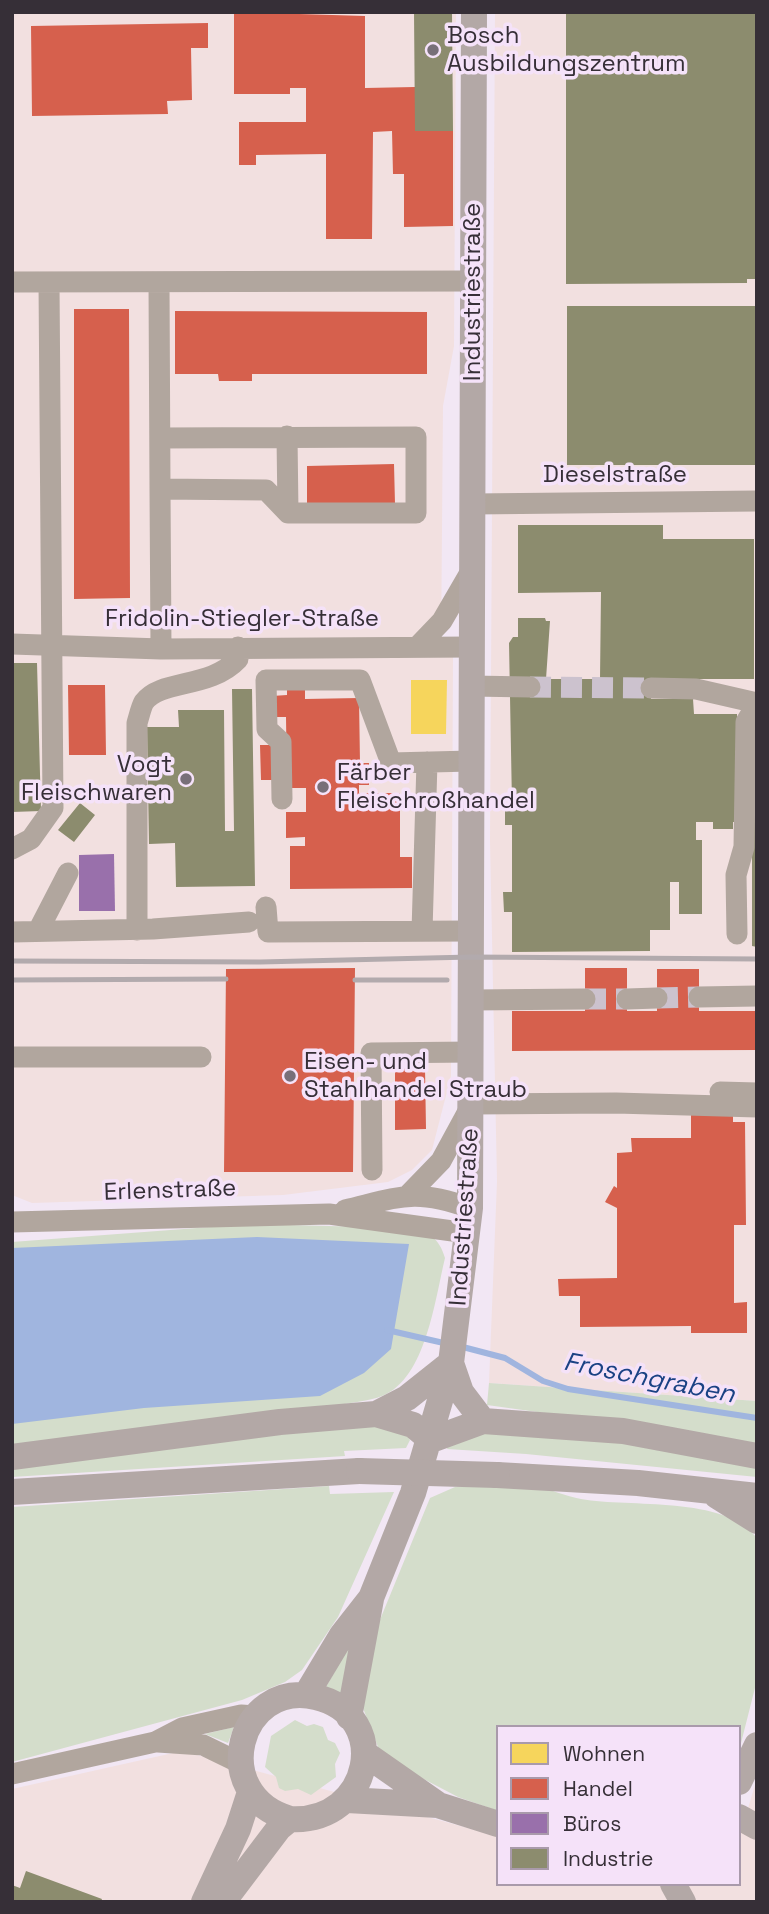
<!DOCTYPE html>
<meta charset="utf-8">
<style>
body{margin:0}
#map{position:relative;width:769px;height:1914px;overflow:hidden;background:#f2e7f4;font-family:"Space Grotesk",sans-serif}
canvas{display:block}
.frame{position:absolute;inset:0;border:14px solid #362f37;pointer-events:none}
.legend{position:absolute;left:496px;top:1725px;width:245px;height:161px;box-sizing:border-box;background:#f5e2f9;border:2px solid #a99aab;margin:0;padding:9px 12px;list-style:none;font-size:21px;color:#362f37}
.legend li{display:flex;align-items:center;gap:14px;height:35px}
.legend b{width:35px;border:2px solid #a99aab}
</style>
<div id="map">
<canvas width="769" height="1914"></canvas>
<div class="frame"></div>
<ul class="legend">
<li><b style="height:19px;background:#f6d55c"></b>Wohnen</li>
<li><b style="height:19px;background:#d6604d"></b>Handel</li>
<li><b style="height:19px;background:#9970ab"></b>Büros</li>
<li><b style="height:19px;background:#8c8c6e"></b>Industrie</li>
</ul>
</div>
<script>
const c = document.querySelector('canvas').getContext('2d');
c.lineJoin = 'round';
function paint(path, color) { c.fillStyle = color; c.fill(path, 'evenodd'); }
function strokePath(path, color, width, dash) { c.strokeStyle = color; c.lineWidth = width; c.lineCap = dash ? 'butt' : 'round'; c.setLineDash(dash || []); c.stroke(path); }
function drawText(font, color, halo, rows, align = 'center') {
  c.font = font + ' "Space Grotesk",sans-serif'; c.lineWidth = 7; c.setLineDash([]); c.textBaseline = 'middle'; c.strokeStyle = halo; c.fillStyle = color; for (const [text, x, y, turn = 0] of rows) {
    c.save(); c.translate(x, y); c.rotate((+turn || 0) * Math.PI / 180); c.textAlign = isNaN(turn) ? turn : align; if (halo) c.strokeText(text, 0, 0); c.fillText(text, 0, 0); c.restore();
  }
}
const commercial = new Path2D(`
 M 12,12 L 456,12 L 454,346 L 443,406 L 441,651 L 453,656 L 451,1076 L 432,1150 L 412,1170 L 388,1182 L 283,1195 L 32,1203 L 12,1195 Z
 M 495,12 L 757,12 L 757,1401 L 489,1383 L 497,1181 L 490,840 Z
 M 182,1751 L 498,1836 L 498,1884 L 739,1884 L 739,1839 L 757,1778 L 757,1902 L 12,1902 L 12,1789 Z`);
const green = new Path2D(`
 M 250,1224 L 408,1228 C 429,1233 439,1237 445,1258 C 435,1299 426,1379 382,1396 C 370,1401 353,1402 340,1405 L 12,1447 L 12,1242 Z
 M 489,1383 L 757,1401 L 757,1445 L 731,1439 L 487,1405 Z
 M 372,1419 L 404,1431 L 410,1440 L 406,1448 L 344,1451 L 345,1456 L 12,1477 L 12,1468 Z
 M 477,1427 L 681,1449 L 757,1466 L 757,1477 L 526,1454 L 447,1449 L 451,1435 Z
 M 535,1485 C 550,1490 566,1496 581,1499 C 631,1508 724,1495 757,1538 L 757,1680 L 739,1751 L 739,1727 L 498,1727 L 498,1811 L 458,1797 L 395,1764 L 378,1747 L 363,1708 L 377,1627 L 430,1498 L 455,1487 Z
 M 329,1486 L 330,1494 L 394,1492 L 338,1617 L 302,1670 L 285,1682 L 242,1700 L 12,1762 L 12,1507 Z
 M 351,1642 L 343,1696 L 326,1687 Z
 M 295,1720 L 307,1726 L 314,1724 L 323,1727 L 328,1740 L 335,1743 L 340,1753 L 335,1764 L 336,1777 L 311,1795 L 298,1789 L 285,1791 L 279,1788 L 276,1777 L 265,1767 L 271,1736 Z
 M 234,1727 L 228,1743 L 205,1734 Z`);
const water = new Path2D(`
 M 257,1237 L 409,1244 L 391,1349 L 364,1373 L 320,1396 L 144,1408 L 12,1424 L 12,1248 Z`);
const homes = new Path2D(`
 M 411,680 L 447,680 L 446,734 L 411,734 Z`);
const shops = new Path2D(`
 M 234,12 L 365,16 L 365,88 L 415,87 L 415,131 L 453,131 L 453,226 L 404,227 L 404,174 L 393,174 L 392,131 L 373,132 L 372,239 L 326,239 L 326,154 L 256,155 L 256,165 L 239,165 L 239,122 L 306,122 L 306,88 L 290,88 L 290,94 L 234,94 Z
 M 208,23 L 208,48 L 191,48 L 192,100 L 167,101 L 168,114 L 32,116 L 31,26 Z
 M 74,309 L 129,309 L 130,598 L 74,599 Z
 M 175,311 L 427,312 L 427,374 L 252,374 L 252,381 L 219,381 L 218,374 L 175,374 Z
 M 394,464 L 395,504 L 307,506 L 307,466 Z
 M 68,685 L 105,685 L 106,755 L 69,755 Z
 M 305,686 L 305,699 L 359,698 L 360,763 L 369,763 L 369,785 L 359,785 L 359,793 L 400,793 L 400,857 L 412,857 L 412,888 L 290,889 L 290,846 L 305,846 L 305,837 L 286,838 L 286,812 L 306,812 L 306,788 L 287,788 L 286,717 L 272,717 L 272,696 L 287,695 L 287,687 Z
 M 260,745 L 274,745 L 275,780 L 261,780 Z
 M 355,968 L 353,1172 L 224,1172 L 226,969 Z
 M 585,968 L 627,968 L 627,1011 L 657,1011 L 657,969 L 699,969 L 699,1011 L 757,1011 L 757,1050 L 512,1051 L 512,1011 L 585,1011 Z
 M 395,1068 L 425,1068 L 426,1129 L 395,1130 Z
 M 691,1109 L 733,1109 L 733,1122 L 745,1122 L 746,1225 L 734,1225 L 734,1303 L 747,1302 L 747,1333 L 691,1333 L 691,1326 L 580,1327 L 580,1296 L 559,1296 L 558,1279 L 617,1278 L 617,1208 L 605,1202 L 614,1186 L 617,1188 L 617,1153 L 632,1152 L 631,1138 L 691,1138 Z`);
const offices = new Path2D(`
 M 114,854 L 115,911 L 79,911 L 79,855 Z`);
const industry = new Path2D(`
 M 414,12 L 452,12 L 453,131 L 415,131 Z
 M 566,12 L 757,12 L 757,279 L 747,279 L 747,283 L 566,284 Z
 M 567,306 L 757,306 L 757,465 L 567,465 Z
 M 518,525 L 663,525 L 663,539 L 754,539 L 754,679 L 651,679 L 651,699 L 693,699 L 694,714 L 737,714 L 737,822 L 733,822 L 733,829 L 713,829 L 713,822 L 696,822 L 696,840 L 702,840 L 702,914 L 679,914 L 679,882 L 670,882 L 670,930 L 650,930 L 650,951 L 512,952 L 512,912 L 504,912 L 503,892 L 512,892 L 512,825 L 505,825 L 505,804 L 512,804 L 509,643 L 513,637 L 518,637 L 518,618 L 545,618 L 546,621 L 550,621 L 546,679 L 600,679 L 601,592 L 518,593 Z
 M 12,663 L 37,663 L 41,811 L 12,812 Z
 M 232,689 L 252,689 L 255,886 L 176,887 L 175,843 L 149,844 L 147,727 L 179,727 L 178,710 L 224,710 L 225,831 L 234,831 Z
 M 752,786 L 757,786 L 757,947 L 752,946 Z
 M 80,803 L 95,815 L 74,842 L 58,830 Z
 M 26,1871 L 102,1899 L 101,1902 L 12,1902 L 12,1885 L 20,1888 Z`);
const stream = new Path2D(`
 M 387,1330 L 448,1344
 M 459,1346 L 505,1358 L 543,1381 L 568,1389 L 757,1418`);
const minorTunnel = new Path2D(`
 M 530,687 L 651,688
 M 657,998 L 699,997
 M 585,999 L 627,999`);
const minor = new Path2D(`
 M 12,282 L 472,281
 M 159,282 L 160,489 L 266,490 L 288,513 L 416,513 L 416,437 L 160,438
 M 287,436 L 288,513
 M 160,489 L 161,649
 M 473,504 L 757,501
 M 12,644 L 161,649 L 472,647
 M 419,645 L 442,621 L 471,571
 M 471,686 L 530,687
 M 651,688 L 696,689 L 757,703
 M 282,799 L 281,742 L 267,729 L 266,680 L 360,680 L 391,763 L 471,761
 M 12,849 L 31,839 L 53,808 L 49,282
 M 266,907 L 268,932 L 471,931
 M 137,930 L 137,723 C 139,717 141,707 144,702 C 161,679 210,689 238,659 L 238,647
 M 38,931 L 68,873
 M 422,931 L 427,762
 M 12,932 L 153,929 L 249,922
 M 737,934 L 736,875 L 744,847 L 746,722 L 757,704
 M 699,997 L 757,996
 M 627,999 L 657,998
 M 472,1000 L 585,999
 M 12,1057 L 201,1057
 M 720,1092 L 757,1093
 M 372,1170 L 371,1053 L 472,1052
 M 409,1194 L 441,1161 L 472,1104 L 616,1103 L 757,1107
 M 345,1210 C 400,1197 414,1188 470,1208
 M 12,1222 L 329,1214 L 467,1233
 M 158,1742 L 203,1745 L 240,1763
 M 12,1774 L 155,1742 L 182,1728 L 241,1715 L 256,1716`);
const major = new Path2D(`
 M 451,1363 L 461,1392 L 483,1421
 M 376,1414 L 407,1398 L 451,1363
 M 431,1440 L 483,1421 L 623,1431 L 757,1456
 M 12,1457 L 280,1422 L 376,1414 L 413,1425 L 431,1440
 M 497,1475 L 638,1483 L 757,1496
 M 12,1492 L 359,1471
 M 717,1496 L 757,1521
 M 306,1695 L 342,1635 L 371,1598 L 413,1493 L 451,1363 L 470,1208 L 474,12
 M 349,1717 L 371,1599
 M 364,1753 L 437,1804
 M 739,1782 L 757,1745
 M 347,1800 L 438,1805 L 498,1824
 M 739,1817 L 757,1827
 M 673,1884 L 683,1902
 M 204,1902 L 238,1829 L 250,1792
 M 223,1902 L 279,1828 L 290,1819 C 372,1824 393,1715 316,1697 C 238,1679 207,1795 290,1819`);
const rail = new Path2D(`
 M 12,961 L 260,962 L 471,957 L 757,959
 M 12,980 L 226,979
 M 355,980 L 447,980`);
const majorBridge = new Path2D(`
 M 359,1471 L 497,1475`);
const markers = [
 [433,50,7,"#786f79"],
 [186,779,7,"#786f79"],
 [323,787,7,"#786f79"],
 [290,1076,7,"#786f79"]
];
const poiNames = [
 ["Bosch",447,36],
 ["Ausbildungszentrum",447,64],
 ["Vogt",172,765,"right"],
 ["Fleischwaren",172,793,"right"],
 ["Färber",337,773],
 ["Fleischroßhandel",337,801],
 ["Eisen- und",304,1062],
 ["Stahlhandel Straub",304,1090]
];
const streetNames = [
 ["Industriestraße",473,292,-90],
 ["Dieselstraße",615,475],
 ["Fridolin-Stiegler-Straße",242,619],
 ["Erlenstraße",170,1191,-2],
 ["Industriestraße",465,1217,-86]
];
const waterNames = [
 ["Froschgraben",649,1379,11]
];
paint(commercial, '#f2e0e0');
paint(green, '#d4ddcb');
paint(water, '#a0b5df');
paint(homes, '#f6d55c');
paint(shops, '#d6604d');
paint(offices, '#9970ab');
paint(industry, '#8c8c6e');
strokePath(stream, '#a0b5df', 6);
strokePath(minorTunnel, '#ccc2ce', 21, [21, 10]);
strokePath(minor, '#b1a69e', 21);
strokePath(major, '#b3a8a6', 26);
strokePath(rail, '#b2aaad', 5);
strokePath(majorBridge, '#b3a8a6', 26);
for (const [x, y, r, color] of markers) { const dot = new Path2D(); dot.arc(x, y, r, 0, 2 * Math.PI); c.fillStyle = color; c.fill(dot); strokePath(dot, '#f5e2f9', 2.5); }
drawText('24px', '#362f37', '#f5e2f9', poiNames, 'left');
drawText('24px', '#362f37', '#f5e2f9', streetNames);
drawText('italic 26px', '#1a4284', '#f5e2f9', waterNames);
</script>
